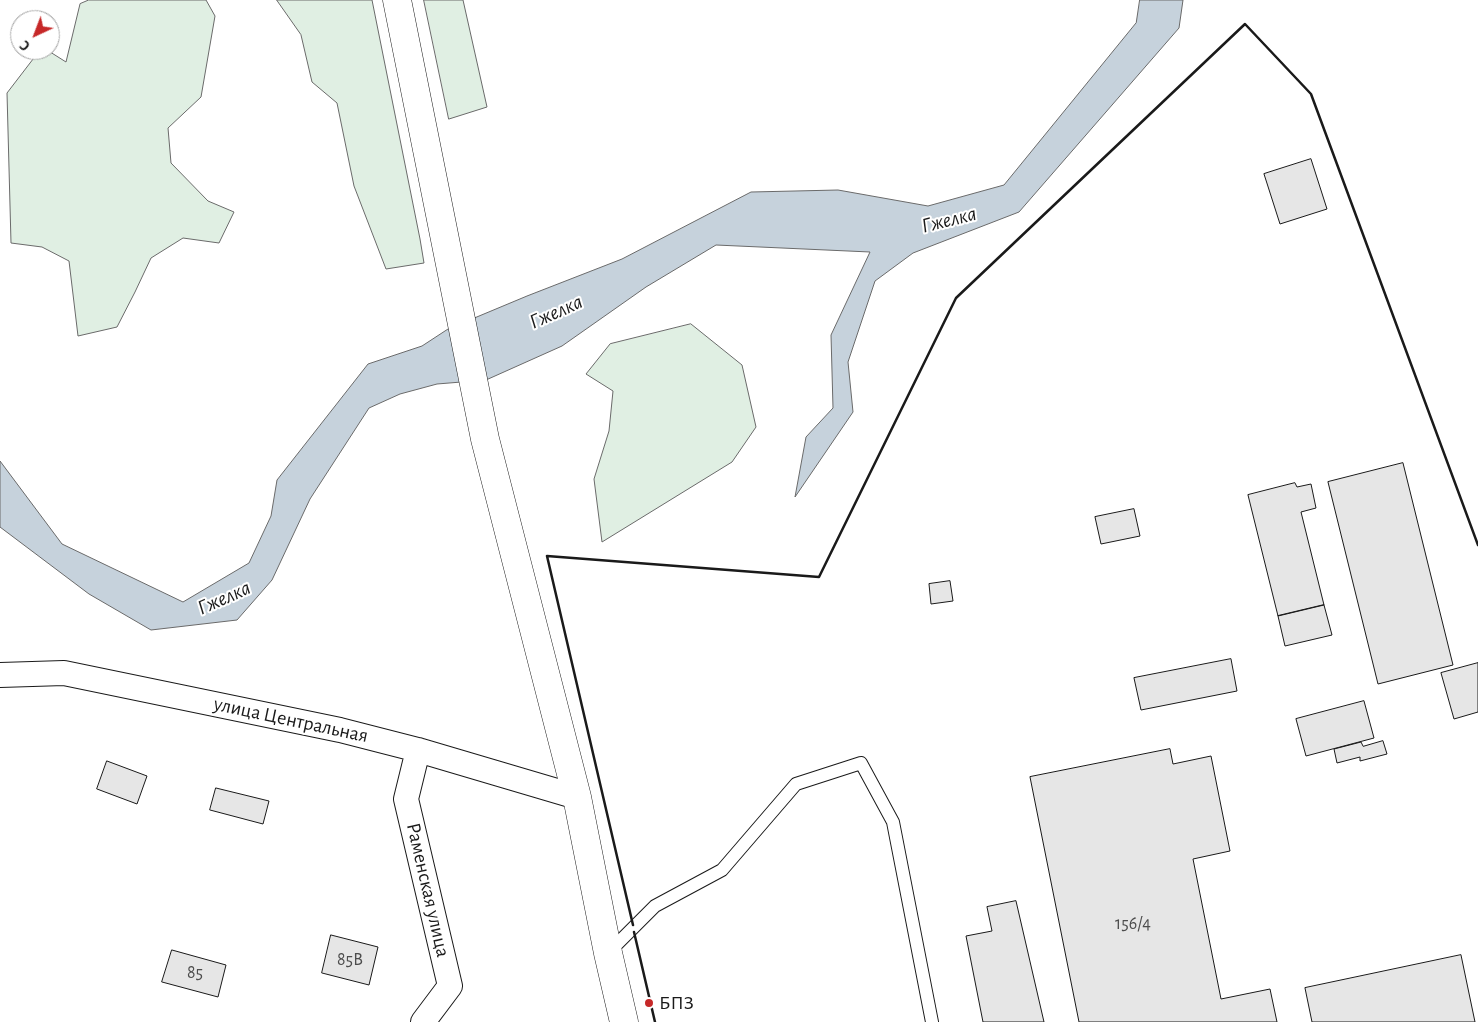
<!DOCTYPE html>
<meta charset="utf-8">
<style>
body{margin:0}
#map{position:relative;width:1478px;height:1022px;overflow:hidden;background:#fff;font-family:"Alegreya Sans",sans-serif}
canvas{display:block}
.north{position:absolute;left:10px;top:10px;width:50px;height:50px;box-sizing:border-box;background:#fff;border:1px solid #a3a3a3;border-radius:50%;rotate:223deg;font-size:14px;font-weight:700;line-height:20px;text-align:center;color:#1a1a1a}
.north::after{content:'';display:block;margin:auto;width:18px;height:22px;background:#c62828;clip-path:polygon(50% 0,100% 100%,50% 72%,0 100%)}
</style>
<div id="map">
<canvas width="1478" height="1022"></canvas>
<div class="north">С</div>
</div>
<script>
const c = document.querySelector('canvas').getContext('2d');
c.lineJoin = 'round';
function paint(path, color) { c.fillStyle = color; c.fill(path, 'evenodd'); }
function strokePath(path, color, width, dash) { c.strokeStyle = color; c.lineWidth = width; c.lineCap = dash ? 'butt' : 'round'; c.setLineDash(dash || []); c.stroke(path); }
function drawText(font, color, halo, rows, align = 'center') {
  c.font = font + ' "Alegreya Sans",sans-serif'; c.lineWidth = 4; c.setLineDash([]); c.textBaseline = 'middle'; c.strokeStyle = halo; c.fillStyle = color; for (const [text, x, y, turn = 0] of rows) {
    c.save(); c.translate(x, y); c.rotate((+turn || 0) * Math.PI / 180); c.textAlign = isNaN(turn) ? turn : align; if (halo) c.strokeText(text, 0, 0); c.fillText(text, 0, 0); c.restore();
  }
}
const green = new Path2D(`
 M 89,0 L 206,0 L 215,16 L 201,97 L 168,128 L 171,163 L 208,201 L 234,212 L 219,243 L 183,238 L 151,258 L 135,292 L 117,327 L 78,336 L 69,261 L 42,247 L 11,243 L 7,93 L 40,50 L 47,50 L 66,62 L 80,4 Z
 M 277,0 L 372,0 L 420,239 L 424,263 L 386,269 L 354,186 L 337,103 L 312,82 L 301,35 Z
 M 424,0 L 463,0 L 487,107 L 449,119 Z
 M 691,324 L 742,365 L 756,427 L 732,462 L 602,542 L 594,479 L 609,431 L 613,391 L 586,374 L 610,344 Z`);
const water = new Path2D(`
 M 1140,0 L 1183,0 L 1179,28 L 1019,212 L 913,253 L 875,281 L 848,362 L 853,412 L 795,497 L 806,437 L 833,408 L 831,335 L 870,252 L 716,245 L 646,287 L 562,346 L 486,380 L 437,384 L 400,394 L 369,408 L 310,499 L 272,580 L 237,620 L 151,630 L 89,594 L 0,527 L 0,461 L 62,544 L 183,602 L 249,563 L 271,516 L 277,480 L 368,364 L 422,346 L 448,329 L 527,296 L 622,259 L 751,192 L 838,190 L 928,206 L 1004,185 L 1136,23 Z`);
const building = new Path2D(`
 M 1311,159 L 1327,209 L 1280,224 L 1264,174 Z
 M 1403,463 L 1453,665 L 1378,684 L 1328,482 Z
 M 1295,483 L 1297,487 L 1311,484 L 1316,508 L 1301,512 L 1324,605 L 1278,616 L 1248,495 Z
 M 1134,509 L 1140,536 L 1101,544 L 1095,517 Z
 M 950,581 L 953,601 L 931,604 L 929,584 Z
 M 1324,605 L 1332,635 L 1285,646 L 1278,616 Z
 M 1231,659 L 1237,691 L 1141,710 L 1134,678 Z
 M 1478,663 L 1478,712 L 1454,719 L 1441,673 Z
 M 1364,701 L 1374,738 L 1306,756 L 1296,719 Z
 M 1383,741 L 1387,754 L 1360,761 L 1360,757 L 1337,763 L 1334,749 L 1361,742 L 1363,746 Z
 M 1170,749 L 1173,764 L 1211,756 L 1230,851 L 1193,859 L 1221,999 L 1270,989 L 1277,1022 L 1079,1022 L 1030,777 Z
 M 107,761 L 147,776 L 137,804 L 97,789 Z
 M 216,788 L 269,801 L 263,824 L 210,810 Z
 M 1016,901 L 1044,1022 L 983,1022 L 966,936 L 992,931 L 987,907 Z
 M 331,935 L 378,947 L 369,985 L 322,973 Z
 M 172,950 L 226,965 L 218,997 L 162,982 Z
 M 1461,955 L 1475,1022 L 1312,1022 L 1305,988 Z`);
const lane = new Path2D(`
 M 608,953 L 655,906 L 722,870 L 796,784 L 861,763 L 893,822 L 932,1022`);
const street = new Path2D(`
 M 0,675 L 64,673 L 340,730 L 418,750 L 577,797
 M 418,750 L 406,799 L 450,986 L 423,1022`);
const secondary = new Path2D(`
 M 397,0 L 485,439 L 577,797 L 608,953 L 624,1022`);
const wall = new Path2D(`
 M 633,925 L 547,556 L 819,577 L 956,298 L 1245,24 L 1311,94 L 1478,545
 M 634,932 L 655,1022`);
const markers = [
 [649,1003,5,"#c62828"]
];
const numberNames = [
 ["156/4",1133,924],
 ["85В",350,960],
 ["85",195,973]
];
const streetNames = [
 ["улица Центральная",291,720,12],
 ["Раменская улица",428,890,77]
];
const poiNames = [
 ["БПЗ",659,1003]
];
const waterNames = [
 ["Гжелка",949,220,-14],
 ["Гжелка",556,312,-24],
 ["Гжелка",224,598,-24]
];
paint(green, '#e0efe3');
strokePath(green, '#6a6a6a', 1);
paint(water, '#c6d2dc');
strokePath(water, '#6a6a6a', 1);
paint(building, '#e6e6e6');
strokePath(building, '#1a1a1a', 1);
strokePath(lane, '#1a1a1a', 14);
strokePath(street, '#1a1a1a', 26);
strokePath(secondary, '#1a1a1a', 29);
strokePath(lane, '#fff', 12);
strokePath(street, '#fff', 24);
strokePath(secondary, '#fff', 28);
strokePath(wall, '#1a1a1a', 2.5);
for (const [x, y, r, color] of markers) { const dot = new Path2D(); dot.arc(x, y, r, 0, 2 * Math.PI); c.fillStyle = color; c.fill(dot); strokePath(dot, '#fff', 2); }
drawText('18px', '#4d4d4d', null, numberNames);
drawText('20px', '#1a1a1a', '#fff', streetNames);
drawText('20px', '#1a1a1a', '#fff', poiNames, 'left');
drawText('italic 21px', '#1a1a1a', '#fff', waterNames);
</script>
